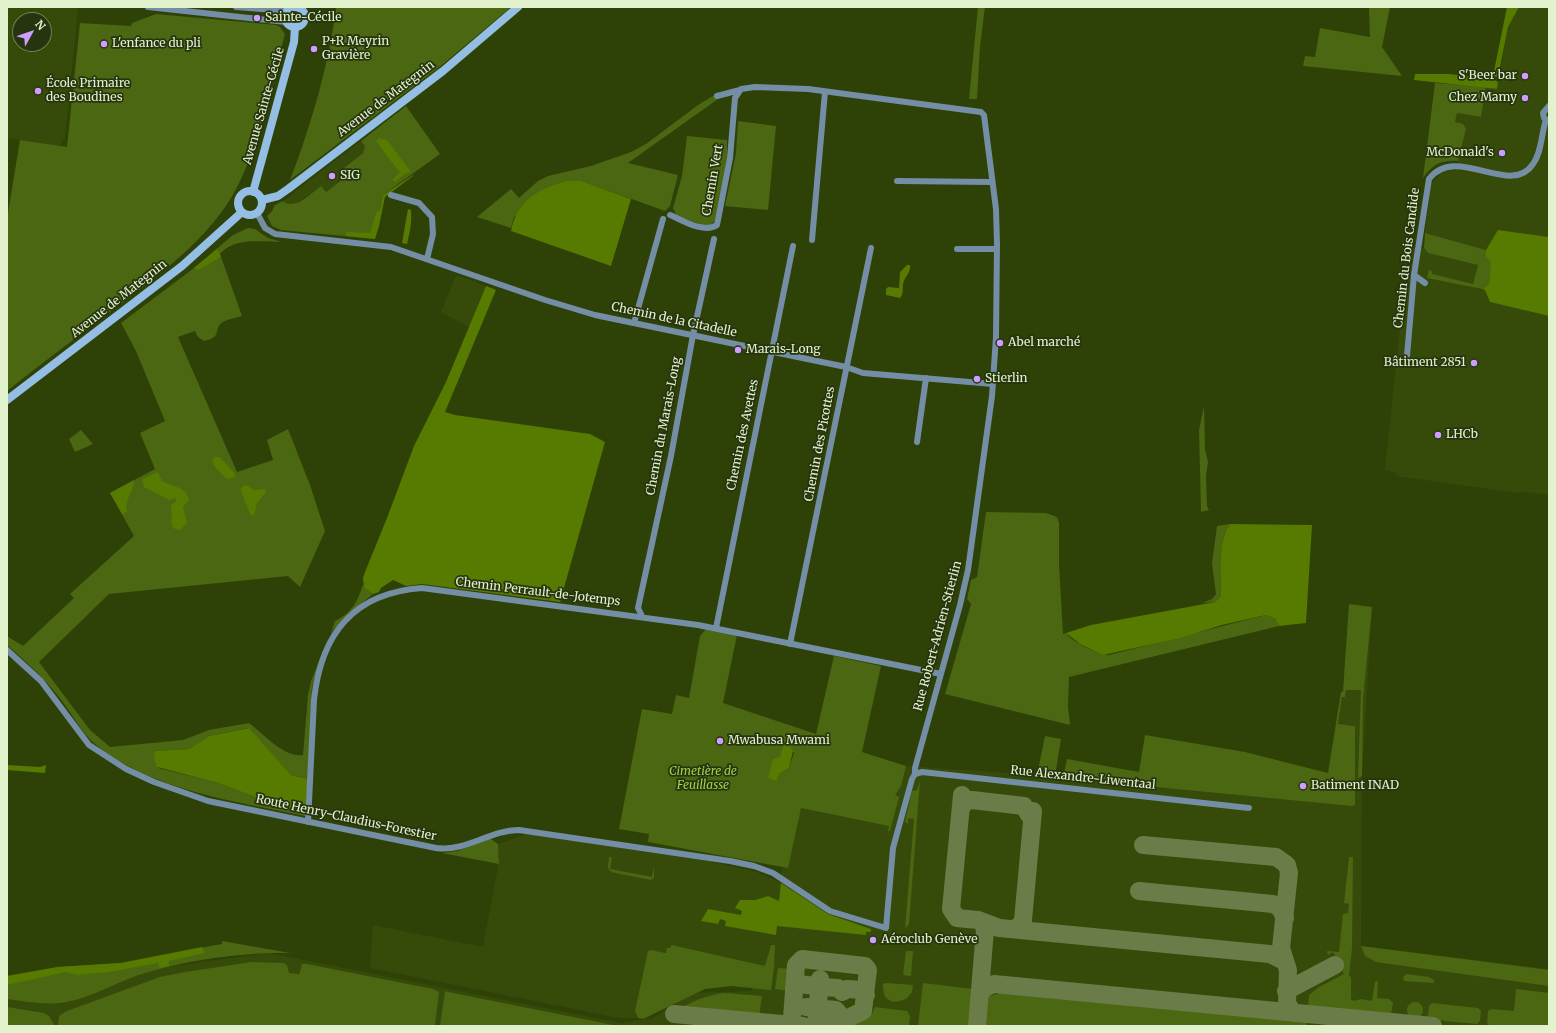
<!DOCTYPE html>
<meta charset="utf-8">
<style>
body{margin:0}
#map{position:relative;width:1556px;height:1033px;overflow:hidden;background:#2e4107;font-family:Merriweather,serif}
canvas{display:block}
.frame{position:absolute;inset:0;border:8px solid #e2f2cd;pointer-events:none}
.north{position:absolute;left:12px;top:12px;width:40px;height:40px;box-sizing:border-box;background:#27350f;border:1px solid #72815b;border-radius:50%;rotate:50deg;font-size:11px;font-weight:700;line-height:16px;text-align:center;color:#e2f2cd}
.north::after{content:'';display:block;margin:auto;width:14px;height:18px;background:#cf9dff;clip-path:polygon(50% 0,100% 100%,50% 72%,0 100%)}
</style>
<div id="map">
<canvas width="1556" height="1033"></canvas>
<div class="frame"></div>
<div class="north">N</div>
</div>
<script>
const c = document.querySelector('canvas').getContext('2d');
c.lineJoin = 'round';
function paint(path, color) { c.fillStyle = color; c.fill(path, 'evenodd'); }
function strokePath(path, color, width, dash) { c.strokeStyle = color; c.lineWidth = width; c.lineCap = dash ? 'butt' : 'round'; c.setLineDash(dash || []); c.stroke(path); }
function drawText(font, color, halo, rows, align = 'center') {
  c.font = font + ' Merriweather,serif'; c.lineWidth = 3.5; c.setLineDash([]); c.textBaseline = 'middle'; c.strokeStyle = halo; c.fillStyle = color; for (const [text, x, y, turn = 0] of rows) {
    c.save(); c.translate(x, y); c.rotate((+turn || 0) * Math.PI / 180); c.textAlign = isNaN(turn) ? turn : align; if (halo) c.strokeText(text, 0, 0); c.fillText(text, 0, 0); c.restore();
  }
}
const built = new Path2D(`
 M 7,7 L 78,8 L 65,138 L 59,146 L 7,138 ZM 20,20 L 44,20 L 44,44 L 20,44 Z
 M 1519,7 L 1549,7 L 1549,237 L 1499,230 L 1486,250 L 1425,233 L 1431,184 L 1443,171 L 1456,170 L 1466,129 L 1455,122 L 1457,113 L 1481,117 L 1486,87 L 1497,89 L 1508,27 Z
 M 361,141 L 365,146 L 363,153 L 339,172 L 343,179 L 325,192 L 321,186 L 295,204 L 288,204 L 283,201 Z
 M 1412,248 L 1424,248 L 1428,253 L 1478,265 L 1472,287 L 1485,290 L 1491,302 L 1549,316 L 1549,495 L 1526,492 L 1519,493 L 1396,476 L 1397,473 L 1385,470 L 1404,288 Z
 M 456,275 L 486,286 L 469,327 L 441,312 Z
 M 1349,604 L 1372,607 L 1362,776 L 1361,946 L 1549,969 L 1549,1026 L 7,1026 L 7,999 L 41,1002 L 161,968 L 268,953 L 621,1023 L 653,1018 L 693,993 L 751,991 L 764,966 L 673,945 L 667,953 L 651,950 L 636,1016 L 638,1018 L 619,1018 L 370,968 L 373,925 L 483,947 L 499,862 L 498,844 L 526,834 L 708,861 L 757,872 L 779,882 L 801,808 L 892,798 L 901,786 L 906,766 L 1037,775 L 1351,806 L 1355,726 L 1338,725 L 1343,692 Z`);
const green = new Path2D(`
 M 336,7 L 511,7 L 442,65 L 290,180 C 310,129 330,61 336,7 Z
 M 978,7 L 985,7 L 980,46 L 977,99 L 969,99 Z
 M 1369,7 L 1390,7 L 1382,47 L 1402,76 L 1303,66 L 1305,56 L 1315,57 L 1320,28 L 1370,37 Z
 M 156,14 L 276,25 L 280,27 L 285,34 C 272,83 262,134 241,179 C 217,233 164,271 118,306 C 81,334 43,362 7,391 L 7,219 L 20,140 L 67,147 L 80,23 L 131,26 L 132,23 Z
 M 1435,83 L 1486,87 L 1481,117 L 1457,113 L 1455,122 L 1463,124 L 1466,129 L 1458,161 C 1441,160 1433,164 1423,178 Z
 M 716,94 L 718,99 L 628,163 L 678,175 L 670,206 L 665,211 L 582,181 L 514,217 L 511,228 L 477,217 L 511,189 L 519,198 L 538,181 L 548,176 L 591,166 L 631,152 L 646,144 L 698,105 Z
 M 406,106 L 440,154 L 383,195 L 375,239 L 281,230 L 272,226 L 267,216 L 272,211 L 275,205 L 283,201 C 295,211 311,193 321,186 L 326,192 L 343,179 L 339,172 L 363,153 L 365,146 L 361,141 Z
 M 738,121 L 776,126 L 768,210 L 725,206 L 736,153 Z
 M 687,136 L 727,140 L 727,159 L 715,221 L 708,227 L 677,216 L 673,208 L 682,176 Z
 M 248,228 L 255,229 L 268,238 L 282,242 C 261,242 234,237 220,254 L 242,316 C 236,318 228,319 223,322 C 212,329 224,337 204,341 L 198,337 L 195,331 L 178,337 L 237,472 L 273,460 L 267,440 L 288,429 L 310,485 L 325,531 L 300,587 L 288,576 L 109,594 L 39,662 L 90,730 L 110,747 L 183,740 L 209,730 L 249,723 C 264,734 284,758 303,755 L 308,695 L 311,681 L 323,651 L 312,687 L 308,779 L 291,775 L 248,728 L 209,736 L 189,749 L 155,751 L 158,768 L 218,783 L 305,816 C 238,802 149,790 95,744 C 81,732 73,715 62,701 C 46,680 27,662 7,645 L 7,636 L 23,646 L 74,598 L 70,594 L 134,536 L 110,493 L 155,469 L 140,433 L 165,421 L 136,351 L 121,323 L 194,268 L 233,235 Z
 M 1425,233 L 1486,250 L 1486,257 L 1492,260 L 1489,284 L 1482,289 L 1427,278 L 1429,270 L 1432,271 L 1432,274 L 1473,284 L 1478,265 L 1428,253 L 1424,248 Z
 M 1204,406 L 1205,449 L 1208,462 L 1206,476 L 1207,506 L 1209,510 L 1201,512 L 1199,430 Z
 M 81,430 L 93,444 L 75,452 L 69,439 Z
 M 986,512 L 1046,513 L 1057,517 L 1059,523 L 1059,564 L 1063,634 L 1066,633 C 1073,643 1098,654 1109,655 L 1266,615 L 1275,619 L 1279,626 L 1069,677 L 1068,706 L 1070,725 L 945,694 L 971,604 L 967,599 L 971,580 L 977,577 Z
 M 1230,524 C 1217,542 1221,574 1221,596 L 1215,602 L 1202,603 L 1212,599 L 1216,594 L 1212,563 L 1217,526 Z
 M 363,584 L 364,588 L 373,594 L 344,618 L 331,633 L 335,621 C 352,613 358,601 363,584 Z
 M 1349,604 L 1372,607 L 1363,699 L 1362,776 L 1358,778 L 1361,690 L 1346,690 L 1345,697 L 1342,697 L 1338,724 L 1355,726 L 1355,805 L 1351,806 L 1063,778 L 1067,759 L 1139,772 L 1145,735 L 1245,752 L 1328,773 L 1341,692 L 1343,692 Z
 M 706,629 L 737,635 L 723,703 L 816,734 L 834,656 L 881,666 L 862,752 L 906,766 L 901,786 L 895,795 L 899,797 L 890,831 L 888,831 L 889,826 L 801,808 L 788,868 L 648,842 L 649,834 L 619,829 L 642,709 L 672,714 L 676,695 L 689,698 L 700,636 ZM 787,745 L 794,753 L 789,768 L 779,774 Z
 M 1045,736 L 1061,739 L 1055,776 L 1037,775 Z
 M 920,781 L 909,924 L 905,929 L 914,819 L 908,818 L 908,824 L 905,822 L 912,791 L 917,790 Z
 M 487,839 L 491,839 L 498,844 L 499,864 L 442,853 L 458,851 Z
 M 609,857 L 612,857 L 610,869 L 652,877 L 654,866 L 654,878 L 651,880 L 611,872 L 608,868 Z
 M 1349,857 L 1353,857 L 1352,948 L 1349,976 L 1351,977 L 1351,999 L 1354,1001 L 1361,999 L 1372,1001 L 1375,982 L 1378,981 L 1377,998 L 1389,999 L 1393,1003 L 1391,1014 L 1388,1016 L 1308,1009 L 1309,995 L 1319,987 L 1344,974 L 1333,952 L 1328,955 L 1327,951 L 1339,952 L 1343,914 L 1348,913 L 1349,904 L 1344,903 Z
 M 222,941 L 290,953 C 244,952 186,960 142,974 C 116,982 86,1001 59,1003 C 42,1005 24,1001 7,999 L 7,976 L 58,967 L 121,963 L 216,945 L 222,944 Z
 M 672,945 L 765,966 L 771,945 L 775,945 L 774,967 L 771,990 L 731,986 L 705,989 L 643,1019 L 638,1018 L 635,1011 L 648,951 L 651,950 L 666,953 L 667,948 L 670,948 Z
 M 1361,946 L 1549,970 L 1549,986 L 1376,962 L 1365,956 Z
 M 906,951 L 913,951 L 911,976 L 903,975 Z
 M 252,962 L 284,963 L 287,965 L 289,973 L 299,974 L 300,972 L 302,964 L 307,964 L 433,989 L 439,992 L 435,1026 L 58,1026 L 59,1016 L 67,1011 L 160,977 L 185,972 Z
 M 778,968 L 791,969 L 788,991 L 775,989 Z
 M 1407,974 L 1429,977 L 1434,980 L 1434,983 L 1404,981 L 1403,977 Z
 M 886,983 L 913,985 L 912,992 L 907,998 C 893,1006 882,1001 883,984 Z
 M 923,983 L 973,989 L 969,1026 L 918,1026 Z
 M 1516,989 L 1549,993 L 1549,1026 L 1489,1026 L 1487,1022 L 1488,1011 L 1491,1009 L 1514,1011 Z
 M 445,991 L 448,992 L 618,1026 L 440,1026 Z
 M 998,991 L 1307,1021 L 1307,1026 L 983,1026 L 985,1006 L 987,1005 L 988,996 L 998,994 Z
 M 724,993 L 762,996 L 759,1017 L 749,1016 L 748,1019 L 675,1011 C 691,1002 706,995 724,993 Z
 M1407 1010a8 8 0 1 1 16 0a8 8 0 1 1-16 0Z
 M 1432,1003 L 1478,1008 L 1481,1011 L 1480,1021 L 1477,1024 L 1444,1021 L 1443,1019 L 1442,1021 L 1431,1020 L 1428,1016 L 1429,1006 Z
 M 7,1007 L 44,1013 L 49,1016 L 55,1026 L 7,1026 Z
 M 875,1007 L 907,1011 L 910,1016 L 909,1026 L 847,1026 L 847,1024 L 869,1014 L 872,1014 Z`);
const forest = new Path2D(`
 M 1507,7 L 1519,7 L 1508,27 L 1498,77 L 1493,76 Z
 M 1415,74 L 1449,74 L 1493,79 L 1498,82 L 1497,89 L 1414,80 Z
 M 379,138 L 387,140 L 411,172 L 406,173 L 395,182 L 392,179 L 400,173 L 376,141 Z
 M 413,175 L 413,176 L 385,197 L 379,226 L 375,239 L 346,236 L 346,232 L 370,233 L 376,213 L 380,210 L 383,195 Z
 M 568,181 L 582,181 L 631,199 L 611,266 L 511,231 C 517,200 539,188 568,181 Z
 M 408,209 L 411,210 C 412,222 410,232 407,244 L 402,243 Z
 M 1498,230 L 1549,237 L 1549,316 L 1490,302 L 1485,290 L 1482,289 L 1489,284 L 1491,261 L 1486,257 L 1486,250 Z
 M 217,249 L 221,257 L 198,270 L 194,268 Z
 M 907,265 L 910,265 C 911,272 906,275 904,281 C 901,288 905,293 900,298 L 886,295 L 886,289 L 888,287 L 899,288 L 900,272 Z
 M 486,286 L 496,290 L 445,412 L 455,415 L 590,434 L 605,442 L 560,602 L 422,584 L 406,586 L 393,580 L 381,588 L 379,592 L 373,594 L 364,588 L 363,578 L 365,572 L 387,518 L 414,446 L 446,382 Z
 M 216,457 L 220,457 L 236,475 L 233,478 L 227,479 C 221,474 213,467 212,459 Z
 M 158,472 L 162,481 C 173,487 186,486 189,500 L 183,507 L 187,523 L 180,530 L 175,529 L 172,526 L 171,505 L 177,501 L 175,498 L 169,500 L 144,487 L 142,479 Z
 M 134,480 C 134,492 124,499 127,512 L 122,514 L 110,493 Z
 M 245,485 L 249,486 L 253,490 L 265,489 L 266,492 L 257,503 L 254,516 L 250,514 L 241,491 L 241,488 Z
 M 1230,524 L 1312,525 L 1306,623 L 1279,626 L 1275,619 L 1266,615 L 1222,625 L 1180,638 L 1103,655 L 1080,644 L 1066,633 L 1091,625 L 1215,602 L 1221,596 C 1221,574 1217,542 1230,524 Z
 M 249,728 L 291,775 L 308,779 L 305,816 L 218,783 L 157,767 L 154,758 L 155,751 L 189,749 L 209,736 Z
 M 785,740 L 793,751 L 789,768 L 779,774 L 776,781 L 768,778 L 773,759 L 780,757 Z
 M 7,765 L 40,767 L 46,765 L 45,773 L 7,770 Z
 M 781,883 L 828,914 L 871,929 L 871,931 L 870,932 L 866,932 L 866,935 L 777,926 L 776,935 L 725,926 L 726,921 L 720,919 L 718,924 L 701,921 L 708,909 L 741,915 L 742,911 L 735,908 L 740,900 L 755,900 L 768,896 L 779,901 Z
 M 202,947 L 205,953 L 169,961 L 169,966 L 160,968 L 158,963 L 109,972 L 77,975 L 66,972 L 7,985 L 7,976 L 58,967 L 121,963 Z`);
const taxiway = new Path2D(`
 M 962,795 L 951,909 L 957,918 L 978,920 L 999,928 L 1270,954 L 1284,961
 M 961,808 L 966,801 L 972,800 L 1024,806 L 1029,815
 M 1143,845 L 1276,857 L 1287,865 L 1289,873 L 1281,948 L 1288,970 L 1287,1004 L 1294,1013
 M 1139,891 L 1273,904 L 1280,908 L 1285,918
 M 1013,929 L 1020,926 L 1023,920 L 1033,811
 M 794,988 L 799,984 L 815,986 L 818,991 L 823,987 L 838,988 L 842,992 L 847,989 L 862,990 L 866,995
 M 1286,991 L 1335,965
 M 980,994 L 984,988 L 994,984 L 1433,1026
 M 806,1007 L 836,1010 L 840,1015
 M 674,1014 L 803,1026
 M 796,1025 L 793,1023 L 792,1018 L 796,965 L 802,959 L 865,966 L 868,970 L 863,1011 L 831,1026
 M 816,1026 L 820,979
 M 977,1026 L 985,930 L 983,924 L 978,920`);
const street = new Path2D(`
 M 148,7 L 286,22
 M 236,7 L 288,11
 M 717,96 L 740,90
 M 1548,121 L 1544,118 L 1543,113 L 1549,106
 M 897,181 L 992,182
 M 391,195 L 419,203 L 432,217 L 433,234 L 427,259
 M 257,213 L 265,228 L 275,234 L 391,247 L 545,300 L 595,315 L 846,367 L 863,373 L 993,384
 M 812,240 L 825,92
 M 957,249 L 997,249
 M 1414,275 L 1425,283
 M 634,323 L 663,219
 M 1407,356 L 1414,275 L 1429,179 C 1456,143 1511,198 1533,164 C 1542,152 1541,134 1546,120
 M 917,442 L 926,378
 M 642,616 L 638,608 L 671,456 L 693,335 L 714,239
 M 716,628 L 793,246
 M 790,644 L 871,248
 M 7,650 L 41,681 L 89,745 L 126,769 L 154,782 L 208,801 L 436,848 C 466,852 490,830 519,830 L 730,861 L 754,866 L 773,873 L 830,911 L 886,928 L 893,848 L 912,779 L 915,774 L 915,768 L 960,605 L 968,570 L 992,396 L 996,337 L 997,244 L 996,209 L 984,115 L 981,112 L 808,89 L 755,87 L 741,89 L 735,98 L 730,158 L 717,225 C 704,234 682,220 670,215
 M 915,774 L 922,772 L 1249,808
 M 308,822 L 314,700 C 321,634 353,593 422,588 L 698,625 L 941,674`);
const secondary = new Path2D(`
 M285 17a10 10 0 1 1 20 0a10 10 0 1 1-20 0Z
 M238 203a12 12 0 1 1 24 0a12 12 0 1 1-24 0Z
 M 253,192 L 294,42 L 295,27
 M 262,200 L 278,196 L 288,189 L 443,71 L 518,7
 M 7,400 L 182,266 L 242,212`);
const markers = [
 [257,18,4,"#cf9dff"],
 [104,44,4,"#cf9dff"],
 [314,49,4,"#cf9dff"],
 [1525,76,4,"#cf9dff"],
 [38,91,4,"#cf9dff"],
 [1525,98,4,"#cf9dff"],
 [1502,153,4,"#cf9dff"],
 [332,176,4,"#cf9dff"],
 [1000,343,4,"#cf9dff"],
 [738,350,4,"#cf9dff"],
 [1474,363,4,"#cf9dff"],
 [977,379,4,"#cf9dff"],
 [1438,435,4,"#cf9dff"],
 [720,741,4,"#cf9dff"],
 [1303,786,4,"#cf9dff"],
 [873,940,4,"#cf9dff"]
];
const poiNames = [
 ["Sainte-Cécile",265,18],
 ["P+R Meyrin",322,42],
 ["Gravière",322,56],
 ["L'enfance du pli",112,44],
 ["S'Beer bar",1517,76,"right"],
 ["École Primaire",46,84],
 ["des Boudines",46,98],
 ["Chez Mamy",1517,98,"right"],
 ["McDonald's",1494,153,"right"],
 ["SIG",340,176],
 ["Abel marché",1008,343],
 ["Marais-Long",746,350],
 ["Bâtiment 2851",1466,363,"right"],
 ["Stierlin",985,379],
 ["LHCb",1446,435],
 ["Mwabusa Mwami",728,741],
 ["Batiment INAD",1311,786],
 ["Aéroclub Genève",881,940]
];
const streetNames = [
 ["Avenue de Mategnin",386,99,-37],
 ["Avenue Sainte-Cécile",264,106,-74],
 ["Chemin Vert",713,180,-80],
 ["Chemin du Bois Candide",1407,258,-83],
 ["Avenue de Mategnin",119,299,-38],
 ["Chemin de la Citadelle",674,320,12],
 ["Chemin du Marais-Long",664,426,-79],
 ["Chemin des Avettes",743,435,-78],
 ["Chemin des Picottes",820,444,-79],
 ["Chemin Perrault-de-Jotemps",538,592,7],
 ["Rue Robert-Adrien-Stierlin",938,636,-75],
 ["Rue Alexandre-Liwentaal",1083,778,6],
 ["Route Henry-Claudius-Forestier",346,818,12]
];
const parkNames = [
 ["Cimetière de",703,772],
 ["Feuillasse",703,786]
];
paint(built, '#364b0a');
paint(green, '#4b6711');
paint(forest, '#577a00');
strokePath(taxiway, '#6a7c48', 18);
strokePath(street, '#748ea6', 6);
strokePath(secondary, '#94bee4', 8);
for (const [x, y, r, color] of markers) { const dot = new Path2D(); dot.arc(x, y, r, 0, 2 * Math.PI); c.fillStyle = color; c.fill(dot); strokePath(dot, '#27350f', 1.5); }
drawText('12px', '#e2f2cd', '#27350f', poiNames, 'left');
drawText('12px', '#e2f2cd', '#27350f', streetNames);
drawText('italic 12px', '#a1d14d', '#27350f', parkNames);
</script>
